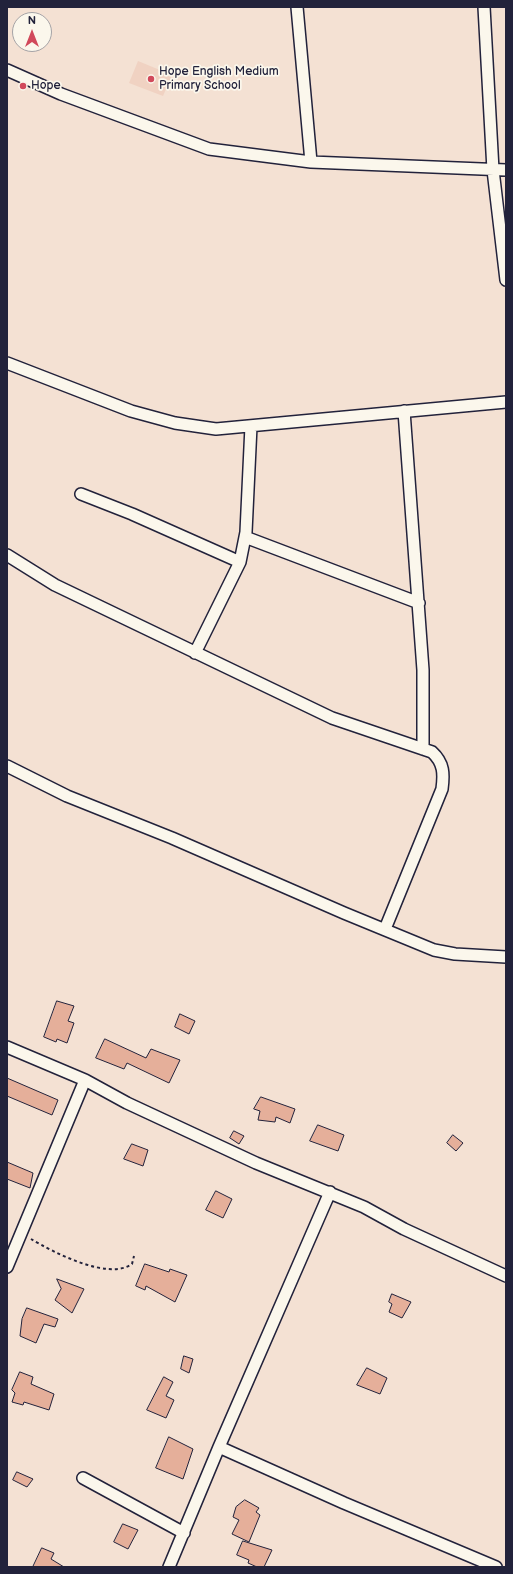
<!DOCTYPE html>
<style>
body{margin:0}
#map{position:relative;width:513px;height:1574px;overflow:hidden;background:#f4e1d3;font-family:"Balsamiq Sans",sans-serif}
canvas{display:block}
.frame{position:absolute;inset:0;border:8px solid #22223b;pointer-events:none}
.north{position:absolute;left:12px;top:12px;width:40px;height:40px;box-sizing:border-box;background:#fbf7ec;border:1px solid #a4a2a5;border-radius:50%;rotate:0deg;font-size:11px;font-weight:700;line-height:16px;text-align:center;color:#22223b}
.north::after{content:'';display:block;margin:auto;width:14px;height:18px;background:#d1495b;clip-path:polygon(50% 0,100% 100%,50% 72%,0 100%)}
</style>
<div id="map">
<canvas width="513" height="1574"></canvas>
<div class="frame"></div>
<div class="north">N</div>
</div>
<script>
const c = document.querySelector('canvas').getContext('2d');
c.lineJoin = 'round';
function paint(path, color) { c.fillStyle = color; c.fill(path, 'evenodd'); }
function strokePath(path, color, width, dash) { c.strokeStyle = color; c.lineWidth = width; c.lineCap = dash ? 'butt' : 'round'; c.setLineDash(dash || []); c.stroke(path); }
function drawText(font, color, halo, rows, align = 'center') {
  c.font = font + ' "Balsamiq Sans",sans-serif'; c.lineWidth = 3.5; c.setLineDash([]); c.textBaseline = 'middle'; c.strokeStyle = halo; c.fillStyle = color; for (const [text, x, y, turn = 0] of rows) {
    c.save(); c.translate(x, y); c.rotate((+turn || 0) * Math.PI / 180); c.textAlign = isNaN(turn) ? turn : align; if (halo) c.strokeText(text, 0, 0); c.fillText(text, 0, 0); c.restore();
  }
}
const built = new Path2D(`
 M 138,61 L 172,75 L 163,96 L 129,83 Z`);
const building = new Path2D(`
 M 57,1001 L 74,1006 L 68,1021 L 74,1023 L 67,1043 L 57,1039 L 56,1042 L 44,1037 Z
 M 180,1014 L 195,1021 L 189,1034 L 175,1027 Z
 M 105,1039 L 146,1058 L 151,1049 L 180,1060 L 169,1083 L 127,1063 L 124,1069 L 96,1058 Z
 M 7,1078 L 58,1100 L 52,1115 L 7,1096 Z
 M 261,1097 L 295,1109 L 290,1123 L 276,1117 L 275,1122 L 258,1120 L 260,1111 L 254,1109 Z
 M 318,1125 L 344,1135 L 338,1151 L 310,1141 Z
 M 234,1131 L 244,1136 L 239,1144 L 230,1138 Z
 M 453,1135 L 463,1143 L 456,1151 L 447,1143 Z
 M 132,1144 L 148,1150 L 143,1166 L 124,1159 Z
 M 7,1162 L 33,1173 L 30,1188 L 7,1179 Z
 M 216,1191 L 232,1199 L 223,1218 L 206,1210 Z
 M 145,1264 L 169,1272 L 170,1269 L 187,1275 L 175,1302 L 146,1286 L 145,1290 L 136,1286 Z
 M 57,1279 L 84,1289 L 72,1313 L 55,1300 L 61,1289 Z
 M 392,1294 L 411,1302 L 402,1318 L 389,1312 L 392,1304 L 389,1302 Z
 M 27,1308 L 58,1319 L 55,1327 L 44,1324 L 36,1343 L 20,1336 L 22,1319 Z
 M 184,1356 L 193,1359 L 189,1373 L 181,1369 Z
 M 367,1368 L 387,1378 L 380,1394 L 357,1385 Z
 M 20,1372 L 33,1377 L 31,1384 L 54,1394 L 49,1410 L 24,1402 L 23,1405 L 12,1402 L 15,1393 L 12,1390 Z
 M 164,1377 L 173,1382 L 166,1396 L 174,1400 L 166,1418 L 147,1410 Z
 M 169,1437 L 193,1449 L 183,1479 L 156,1468 Z
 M 17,1472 L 33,1479 L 27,1487 L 13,1480 Z
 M 245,1500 L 259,1508 L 256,1512 L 260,1515 L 249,1542 L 232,1534 L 239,1520 L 233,1517 L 236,1507 Z
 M 123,1524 L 138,1530 L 128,1549 L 114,1542 Z
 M 243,1541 L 272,1550 L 264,1567 L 257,1567 L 248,1563 L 249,1560 L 237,1555 Z
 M 42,1548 L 54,1553 L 51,1559 L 64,1567 L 33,1567 Z`);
const path = new Path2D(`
 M 31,1239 C 53,1252 108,1281 132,1264 L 134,1256`);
const minor = new Path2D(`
 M 297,7 L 311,162
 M 484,7 L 493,170 L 506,280
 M 7,70 L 61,94 L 209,149 L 311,162 L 506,170
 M 7,363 L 131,411 L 175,423 L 216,429 L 506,402
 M 404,411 L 423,670 L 423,749
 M 81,494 L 132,514 L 240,562
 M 245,537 L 419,603
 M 7,555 L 55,585 L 332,718 L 432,752 C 444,763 444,774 442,789 L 385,929
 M 195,653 L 240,562 L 246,532 L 251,426
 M 7,766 L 67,796 L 172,838 L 344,913 L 434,950 L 455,954 L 506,957
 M 7,1047 L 85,1080 L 127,1103 L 256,1163 L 364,1207 L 404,1229 L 506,1276
 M 7,1267 L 85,1080
 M 219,1447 L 344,1503 L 496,1567
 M 83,1478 L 184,1533
 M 169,1567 L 219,1447 L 330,1192`);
const markers = [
 [151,79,4,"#d1495b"],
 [23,86,4,"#d1495b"]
];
const poiNames = [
 ["Hope English Medium",159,72],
 ["Primary School",159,86],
 ["Hope",31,86]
];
paint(built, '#f0d2c2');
paint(building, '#e5af9a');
strokePath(building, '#22223b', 1);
strokePath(minor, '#22223b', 14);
strokePath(path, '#22223b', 2, [3, 3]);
strokePath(minor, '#fbf7ec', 11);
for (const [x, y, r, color] of markers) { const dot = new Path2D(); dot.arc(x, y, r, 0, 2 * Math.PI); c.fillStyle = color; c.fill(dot); strokePath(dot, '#fbf7ec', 1.5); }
drawText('12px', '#22223b', '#fbf7ec', poiNames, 'left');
</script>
